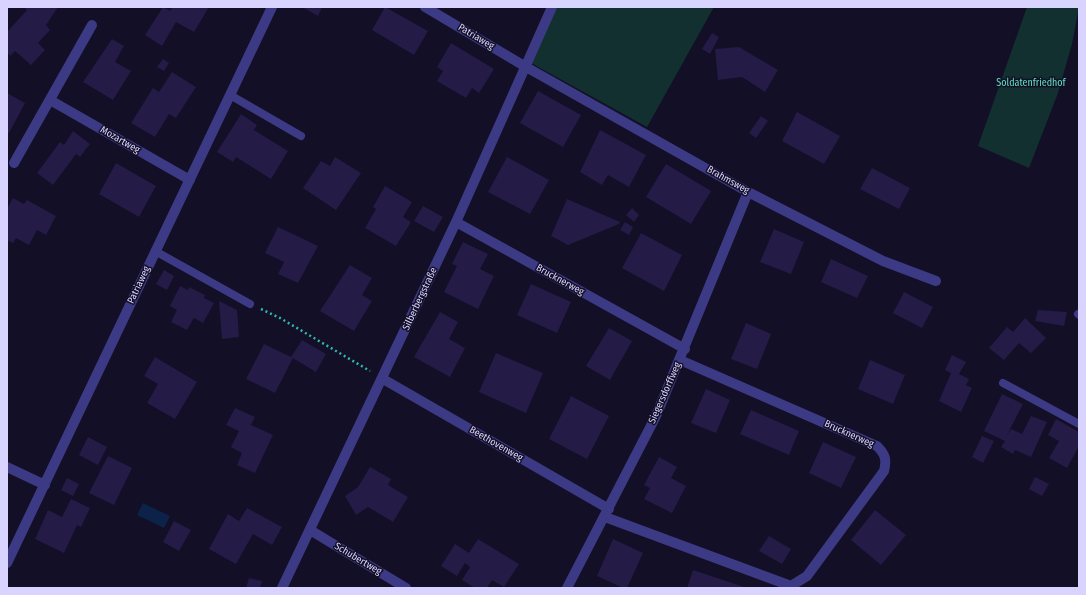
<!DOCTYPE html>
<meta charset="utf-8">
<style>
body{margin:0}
#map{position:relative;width:1086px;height:595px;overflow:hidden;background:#130f26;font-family:"Fira Sans Condensed",sans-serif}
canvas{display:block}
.frame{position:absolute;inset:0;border:8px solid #d9d4ff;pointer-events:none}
</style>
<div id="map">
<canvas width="1086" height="595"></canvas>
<div class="frame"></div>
</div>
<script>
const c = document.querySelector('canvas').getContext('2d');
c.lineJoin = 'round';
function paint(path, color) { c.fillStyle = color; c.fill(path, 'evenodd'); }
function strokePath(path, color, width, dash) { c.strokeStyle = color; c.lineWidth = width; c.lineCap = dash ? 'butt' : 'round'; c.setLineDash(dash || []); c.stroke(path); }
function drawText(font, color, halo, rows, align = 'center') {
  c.font = font + ' "Fira Sans Condensed",sans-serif'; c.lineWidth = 3; c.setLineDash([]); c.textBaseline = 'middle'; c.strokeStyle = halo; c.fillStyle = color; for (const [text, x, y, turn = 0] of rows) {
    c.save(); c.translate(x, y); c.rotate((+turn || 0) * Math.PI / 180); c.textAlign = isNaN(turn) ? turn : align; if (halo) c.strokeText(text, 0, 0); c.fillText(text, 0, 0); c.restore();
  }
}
const green = new Path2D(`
 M 557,7 L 714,7 L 647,127 L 531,63 Z
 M 1027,7 L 1079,7 L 1072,44 L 1058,93 L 1029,168 L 978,146 Z`);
const water = new Path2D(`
 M 143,503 L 170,516 L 164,528 L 137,515 Z`);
const building = new Path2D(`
 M 24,7 L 58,7 L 46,25 L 50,30 L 38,43 L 45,50 L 31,65 L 15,51 L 10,56 L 7,52 L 7,32 L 27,10 Z
 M 163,7 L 170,11 L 173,7 L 209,7 L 194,32 L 176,22 L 162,46 L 145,35 Z
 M 302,7 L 322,7 L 318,16 Z
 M 385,7 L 428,31 L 414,55 L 372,30 Z
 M 712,33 L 719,37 L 710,54 L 702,49 Z
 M 112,39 L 124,46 L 115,62 L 131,71 L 113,100 L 83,82 Z
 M 451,43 L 494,69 L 479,93 L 472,88 L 466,98 L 437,81 L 443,71 L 437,67 Z
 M 739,47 L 778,70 L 765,92 L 742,77 L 718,80 L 715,49 Z
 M 163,59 L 169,63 L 164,71 L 157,67 Z
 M 172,72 L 196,87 L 176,118 L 169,114 L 155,137 L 131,123 L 153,88 L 159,92 Z
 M 538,91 L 581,115 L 563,147 L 520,123 Z
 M 7,93 L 25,103 L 9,133 L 7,132 Z
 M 797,112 L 840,136 L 824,164 L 782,141 Z
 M 241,114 L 257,125 L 254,130 L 288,151 L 271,179 L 236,157 L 233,162 L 217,152 Z
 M 761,116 L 768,121 L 756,138 L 749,133 Z
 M 600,130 L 646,155 L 629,187 L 608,175 L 602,185 L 580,172 Z
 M 73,131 L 90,144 L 80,157 L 76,154 L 53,185 L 37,173 L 60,142 L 64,145 Z
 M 335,157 L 361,173 L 336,210 L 303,188 L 321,161 L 330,166 Z
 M 507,157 L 549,180 L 530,214 L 488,192 Z
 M 116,163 L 156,186 L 139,217 L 99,194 Z
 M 666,164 L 711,191 L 691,224 L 646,197 Z
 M 872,168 L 910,188 L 899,209 L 860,189 Z
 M 385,186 L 412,202 L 403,217 L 411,222 L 396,246 L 365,228 L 376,209 L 373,207 Z
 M 13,198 L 24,204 L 27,200 L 56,216 L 46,235 L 37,230 L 29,245 L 16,238 L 13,243 L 7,240 L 7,209 Z
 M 567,199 L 620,222 L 619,224 L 568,245 L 551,236 Z
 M 423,206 L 443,217 L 434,232 L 414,221 Z
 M 632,208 L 639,215 L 634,222 L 626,215 Z
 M 625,222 L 633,227 L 629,235 L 620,230 Z
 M 278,227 L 318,246 L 298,283 L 278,274 L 284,262 L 265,253 Z
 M 774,229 L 804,242 L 791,274 L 760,262 Z
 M 641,233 L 682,255 L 664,291 L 622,268 Z
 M 463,242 L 488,254 L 480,269 L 494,276 L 478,309 L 444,292 L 457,266 L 452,264 Z
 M 831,259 L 868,276 L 857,298 L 821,282 Z
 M 350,265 L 372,278 L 362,295 L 372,301 L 354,331 L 320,311 Z
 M 164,270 L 174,276 L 167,290 L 156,284 Z
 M 531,284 L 571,302 L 557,333 L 517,315 Z
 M 180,286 L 188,290 L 189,287 L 205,295 L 204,298 L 214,303 L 203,323 L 194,318 L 187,330 L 171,322 L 177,310 L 170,306 Z
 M 904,292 L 933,307 L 922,328 L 893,313 Z
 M 219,301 L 237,310 L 239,337 L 222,339 Z
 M 1038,310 L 1067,312 L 1064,326 L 1035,321 Z
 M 440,312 L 458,322 L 449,339 L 465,348 L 450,377 L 414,357 Z
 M 1025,318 L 1046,338 L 1031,353 L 1019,343 L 1004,360 L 989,348 L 1007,327 L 1013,332 Z
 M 746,323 L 771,334 L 757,369 L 731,359 Z
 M 609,328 L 632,341 L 610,380 L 586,366 Z
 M 302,340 L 326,354 L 316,372 L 291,357 Z
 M 264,344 L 293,358 L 275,393 L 246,379 Z
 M 496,353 L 543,373 L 526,413 L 479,392 Z
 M 952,355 L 966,362 L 959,374 L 969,379 L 966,385 L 972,388 L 961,412 L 939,401 L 951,373 L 945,370 Z
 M 155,357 L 197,382 L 175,419 L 147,403 L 158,384 L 144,376 Z
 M 870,360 L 905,375 L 893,404 L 858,389 Z
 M 706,389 L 730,400 L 716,433 L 691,423 Z
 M 1002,394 L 1023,404 L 1007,435 L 1011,429 L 1022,434 L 1031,416 L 1047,422 L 1031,457 L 1015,450 L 1013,454 L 1001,447 L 1005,441 L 984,431 Z
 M 571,396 L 609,416 L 587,459 L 549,439 Z
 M 235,408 L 255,417 L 251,425 L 273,435 L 255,473 L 237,465 L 242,453 L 231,447 L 239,431 L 226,425 Z
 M 751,410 L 799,431 L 789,455 L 740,434 Z
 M 1056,419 L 1079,432 L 1079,446 L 1067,468 L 1049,458 L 1059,441 L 1048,435 Z
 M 982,436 L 994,441 L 983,463 L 972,457 Z
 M 88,437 L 107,447 L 98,465 L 79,455 Z
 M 823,442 L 856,457 L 841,488 L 809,473 Z
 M 108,456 L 132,468 L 114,505 L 89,493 Z
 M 659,457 L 677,467 L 671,478 L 686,486 L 672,513 L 644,499 L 650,488 L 644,485 Z
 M 370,467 L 391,479 L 388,485 L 408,497 L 393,522 L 368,507 L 356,515 L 345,496 L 358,487 Z
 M 1035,477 L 1049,484 L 1042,496 L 1029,489 Z
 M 67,478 L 79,484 L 73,496 L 61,490 Z
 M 71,499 L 90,508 L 81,527 L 77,525 L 64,553 L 35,539 L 48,510 L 62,517 Z
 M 247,508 L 282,527 L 272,545 L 253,534 L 236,564 L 209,549 L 228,514 L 239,521 Z
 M 875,510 L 906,535 L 881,565 L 851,540 Z
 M 174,521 L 191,530 L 179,551 L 163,542 Z
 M 769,536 L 791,549 L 782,564 L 759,551 Z
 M 478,539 L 519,564 L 504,587 L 492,580 L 487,588 L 475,588 L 462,580 L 470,567 L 465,563 L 457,576 L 441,566 L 455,544 L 469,553 Z
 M 613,539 L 643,553 L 627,588 L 623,588 L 597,576 Z
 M 693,570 L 744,587 L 744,588 L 687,588 Z
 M 249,578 L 262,581 L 260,588 L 246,588 Z`);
const path = new Path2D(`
 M 261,309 L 280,318 L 370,371`);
const service = new Path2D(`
 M 230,95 L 301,136
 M 155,251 L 250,304
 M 1078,314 L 1079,315
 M 1003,383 L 1079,424`);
const minor = new Path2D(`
 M 425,7 L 526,67 L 748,192 L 883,261 L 936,281
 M 50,100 L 190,180
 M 14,163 L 92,25
 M 456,222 L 685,349
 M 383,379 L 609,509
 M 7,467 L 45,485
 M 605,517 L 791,586 L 807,576 L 884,471 C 887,459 885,454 877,446 L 680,360
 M 310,530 L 406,588
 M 7,563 L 272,7
 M 282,588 L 456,222 L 552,7
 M 567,588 L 656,416 L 748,192`);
const streetNames = [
 ["Patriaweg",476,37,31],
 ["Mozartweg",120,140,30],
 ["Brahmsweg",728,180,29],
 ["Brucknerweg",560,280,29],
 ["Patriaweg",139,285,-65],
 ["Silberbergstraße",420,299,-65],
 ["Siegersdorffweg",665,393,-66],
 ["Brucknerweg",849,434,24],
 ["Beethovenweg",496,444,30],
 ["Schubertweg",358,559,31]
];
const parkNames = [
 ["Soldatenfriedhof",1031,83]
];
paint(green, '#12302f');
paint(water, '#0c2248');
paint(building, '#241b47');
strokePath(path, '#2fb8b0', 2.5, [2, 3]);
strokePath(service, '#3d3a85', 8);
strokePath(minor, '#3d3a85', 10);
drawText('10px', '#d9d4ff', '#130f26', streetNames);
drawText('10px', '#5fe0c0', '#130f26', parkNames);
</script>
